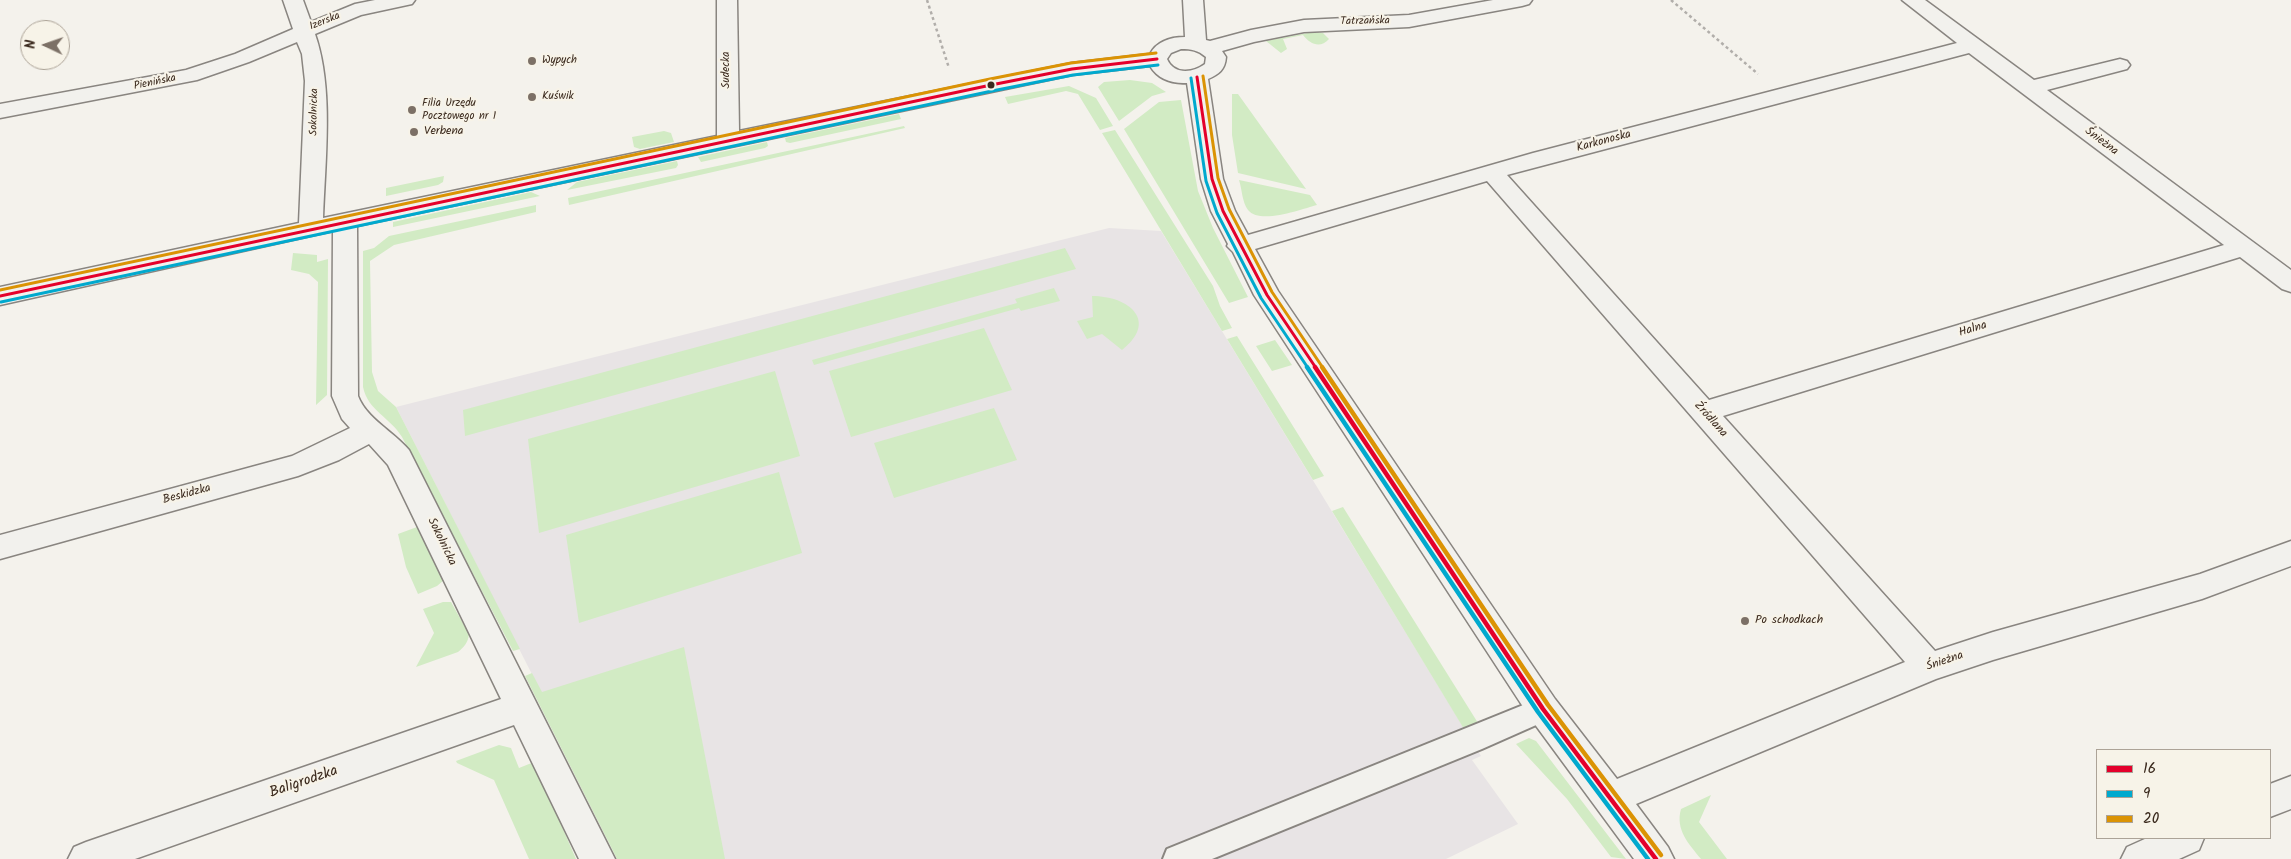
<!DOCTYPE html>
<meta charset="utf-8">
<style>
body{margin:0}
#map{position:relative;width:2291px;height:859px;overflow:hidden;background:#f4f2ec;font-family:Kalam,sans-serif}
canvas{display:block}
.legend{position:absolute;left:2096px;top:749px;width:175px;height:90px;box-sizing:border-box;background:#f7f3e8;border:1px solid #aca397;margin:0;padding:6px 9px;list-style:none;font-size:15px;color:#3b2a1e}
.legend li{display:flex;align-items:center;gap:10px;height:25px}
.legend b{width:25px;border:1px solid #aca397}
.north{position:absolute;left:20px;top:20px;width:50px;height:50px;box-sizing:border-box;background:#f7f3e8;border:1px solid #aca397;border-radius:50%;rotate:273deg;font-size:14px;font-weight:700;line-height:20px;text-align:center;color:#3b2a1e}
.north::after{content:'';display:block;margin:auto;width:18px;height:22px;background:#7c7066;clip-path:polygon(50% 0,100% 100%,50% 72%,0 100%)}
</style>
<div id="map">
<canvas width="2291" height="859"></canvas>
<ul class="legend">
<li><b style="height:6px;background:#e4002b"></b>16</li>
<li><b style="height:6px;background:#00a9ce"></b>9</li>
<li><b style="height:6px;background:#db9304"></b>20</li>
</ul>
<div class="north">N</div>
</div>
<script>
const c = document.querySelector('canvas').getContext('2d');
c.lineJoin = 'round';
function paint(path, color) { c.fillStyle = color; c.fill(path, 'evenodd'); }
function strokePath(path, color, width, dash) { c.strokeStyle = color; c.lineWidth = width; c.lineCap = dash ? 'butt' : 'round'; c.setLineDash(dash || []); c.stroke(path); }
function drawText(font, color, halo, rows, align = 'center') {
  c.font = font + ' Kalam,sans-serif'; c.lineWidth = 4.5; c.setLineDash([]); c.textBaseline = 'middle'; c.strokeStyle = halo; c.fillStyle = color; for (const [text, x, y, turn = 0] of rows) {
    c.save(); c.translate(x, y); c.rotate((+turn || 0) * Math.PI / 180); c.textAlign = isNaN(turn) ? turn : align; if (halo) c.strokeText(text, 0, 0); c.fillText(text, 0, 0); c.restore();
  }
}
const built = new Path2D(`
 M 1109,228 L 1161,231 L 1481,756 L 1472,760 L 1518,824 L 1446,859 L 626,859 L 396,407 Z`);
const green = new Path2D(`
 M 1313,32 L 1323,33 L 1329,39 C 1320,49 1310,44 1303,35 L 1283,39 L 1287,49 L 1281,53 L 1266,41 Z
 M 1130,80 L 1152,83 L 1166,92 L 1152,96 L 1119,121 L 1098,87 L 1104,82 Z
 M 1069,86 L 1096,98 L 1113,126 L 1100,130 L 1078,94 L 1066,91 L 1008,104 L 1005,97 Z
 M 1232,94 L 1238,94 L 1306,189 L 1238,173 L 1232,135 Z
 M 1181,100 L 1198,191 L 1213,228 L 1248,297 L 1229,303 L 1124,129 L 1159,102 Z
 M 899,114 L 901,119 L 790,143 L 786,142 L 785,138 Z
 M 904,126 L 905,128 L 569,205 L 568,198 Z
 M 1115,130 L 1213,286 L 1220,306 L 1232,328 L 1222,331 L 1102,133 Z
 M 664,131 L 671,133 L 674,142 L 640,149 L 634,147 L 632,137 Z
 M 767,142 L 768,146 L 765,148 L 701,162 L 698,157 Z
 M 677,161 L 678,165 L 676,168 L 567,190 L 577,182 Z
 M 444,176 L 443,182 L 438,185 L 386,196 L 386,188 Z
 M 1239,180 L 1310,195 L 1317,205 C 1302,209 1260,225 1248,210 C 1242,202 1242,189 1239,180 Z
 M 531,192 L 540,196 L 393,227 L 393,222 Z
 M 536,205 L 536,212 L 394,245 L 370,261 L 372,372 L 378,391 L 396,407 L 520,649 L 513,651 L 402,437 C 390,417 368,411 363,387 L 363,251 L 374,248 L 389,236 Z
 M 1065,248 L 1076,269 L 465,436 L 463,410 Z
 M 293,253 L 317,255 L 317,262 L 328,259 L 327,395 L 316,405 L 318,282 L 309,274 L 291,270 Z
 M 1054,288 L 1060,301 L 1021,311 L 1019,308 L 814,365 L 812,360 L 1017,303 L 1015,299 Z
 M 1092,296 C 1129,296 1159,321 1122,350 L 1102,334 L 1087,339 L 1077,321 L 1093,317 Z
 M 984,328 L 1012,390 L 851,437 L 829,371 Z
 M 1237,336 L 1324,476 L 1313,480 L 1227,339 Z
 M 1275,340 L 1292,365 L 1272,371 L 1256,346 Z
 M 775,371 L 800,456 L 539,533 L 528,439 Z
 M 994,408 L 1017,460 L 894,498 L 874,443 Z
 M 779,472 L 802,553 L 579,623 L 566,535 Z
 M 1343,507 L 1478,723 L 1464,729 L 1332,511 Z
 M 417,527 L 444,580 L 437,586 L 418,594 L 406,567 L 398,534 Z
 M 443,602 L 451,602 L 469,634 C 468,643 464,647 458,652 L 416,667 L 434,633 L 423,609 Z
 M 684,647 L 725,859 L 617,859 L 525,676 L 532,673 L 542,692 Z
 M 1529,738 L 1536,741 L 1626,859 L 1611,857 L 1567,799 L 1516,744 Z
 M 499,745 L 511,748 L 519,768 L 534,762 L 576,859 L 529,859 L 494,780 L 457,763 L 456,761 Z
 M 1711,795 L 1699,822 L 1727,859 L 1701,859 C 1689,844 1675,830 1681,809 Z`);
const path = new Path2D(`
 M 927,0 L 949,68
 M 1671,0 L 1758,74`);
const service = new Path2D(`
 M 1543,697 L 1552,700 L 1556,709 L 1552,718 L 1482,749 L 1212,859 L 1163,859 L 1167,849 Z`);
const minor = new Path2D(`
 M 283,0 L 303,0 L 311,22 L 355,4 L 375,0 L 415,0 L 412,4 L 361,15 L 315,34 C 334,88 325,161 323,218 L 717,136 L 717,0 L 737,0 L 739,131 L 1072,63 L 1150,54 C 1157,41 1171,37 1185,37 L 1183,0 L 1203,0 L 1206,40 L 1210,41 L 1251,30 L 1304,20 L 1409,15 L 1493,0 L 1532,0 L 1529,4 L 1522,6 L 1409,27 L 1304,32 L 1254,42 L 1222,51 L 1226,57 C 1225,70 1219,74 1208,79 L 1223,179 L 1235,211 L 1248,235 L 1533,153 L 1957,43 L 1902,0 L 1925,0 L 2034,80 L 2120,59 L 2127,61 L 2130,65 L 2127,69 L 2047,90 L 2291,270 L 2291,292 L 2282,289 L 2240,257 L 1723,416 L 1935,651 L 1993,632 L 2200,574 L 2291,541 L 2291,566 L 2202,599 L 1993,660 L 1936,679 L 1636,804 L 1668,847 L 1674,859 L 1634,859 L 1531,719 L 1254,295 L 1233,252 L 1227,246 L 1228,244 L 1211,211 L 1201,179 L 1187,83 C 1172,84 1158,79 1150,66 L 1072,75 L 357,226 L 358,396 C 367,419 393,431 409,450 L 615,859 L 579,859 L 514,725 L 135,859 L 68,859 L 74,847 L 86,842 L 501,699 L 388,465 L 369,444 L 339,460 L 298,476 L 0,559 L 0,535 L 292,456 L 350,428 L 342,419 L 332,396 L 333,231 L 0,305 L 0,287 L 299,223 L 305,81 L 302,54 L 297,42 L 249,62 L 197,80 L 0,118 L 0,104 L 186,70 L 235,54 L 293,29 ZM 1181,49 C 1191,49 1198,50 1206,57 L 1205,64 C 1193,73 1174,75 1167,59 L 1171,53 ZM 1969,53 L 2224,245 L 1709,400 L 1507,175 ZM 1487,181 L 1905,662 L 1617,779 L 1555,699 L 1278,291 L 1255,249 Z
 M 2291,776 L 2291,809 L 2270,817 L 2270,784 Z
 M 2147,838 L 2204,838 L 2199,850 L 2179,859 L 2121,859 L 2127,847 Z`);
const bus1Far1 = new Path2D(`
 M 1197,77 L 1212,179 L 1223,211 L 1267,295 L 1316,368
 M 0,296 L 991,85 L 1072,69 L 1157,59`);
const bus1 = new Path2D(`
 M 1315,367 L 1543,709 L 1656,859`);
const bus2Far1 = new Path2D(`
 M 1191,78 L 1206,181 L 1217,213 L 1261,298 L 1308,368
 M 1,302 L 992,91 L 1073,75 L 1158,65`);
const bus2 = new Path2D(`
 M 1307,367 L 1538,712 L 1648,859`);
const bus3Far1 = new Path2D(`
 M 1203,76 L 1218,178 L 1229,209 L 1272,292 L 1323,368
 M 0,290 L 990,79 L 1071,63 L 1156,53`);
const bus3 = new Path2D(`
 M 1322,367 L 1548,705 L 1661,855`);
const markers = [
 [532,61,5,"#7c7066"],
 [991,85,4.5,"#3b2a1e"],
 [532,97,5,"#7c7066"],
 [412,110,5,"#7c7066"],
 [414,132,5,"#7c7066"],
 [1745,621,5,"#7c7066"]
];
const farStreetnames = [
 ["Izerska",325,22,-22],
 ["Tatrzańska",1365,22,-1],
 ["Sudecka",727,70,-90],
 ["Pienińska",155,83,-12],
 ["Sokolnicka",315,112,-89]
];
const farPoinames = [
 ["Wypych",542,61],
 ["Kuświk",542,97],
 ["Filia Urzędu",422,104],
 ["Pocztowego nr 1",422,117]
];
const poiNames = [
 ["Verbena",424,132],
 ["Po schodkach",1755,621]
];
const streetNames = [
 ["Karkonoska",1604,142,-15],
 ["Śnieżna",2101,142,37],
 ["Halna",1973,330,-17],
 ["Źródlana",1710,420,48],
 ["Beskidzka",187,495,-15],
 ["Sokolnicka",441,542,64],
 ["Śnieżna",1945,662,-19]
];
const nearStreetnames = [
 ["Baligrodzka",304,783,-19]
];
paint(built, '#e8e4e5');
paint(green, '#d2ebc4');
strokePath(service, '#898580', 4);
strokePath(minor, '#898580', 3);
strokePath(path, '#b1aeaa', 2.5, [3, 3]);
paint(service, '#f2f1ed');
paint(minor, '#f2f1ed');
strokePath(bus1Far1, '#e4002b', 3);
strokePath(bus1, '#e4002b', 4.5);
strokePath(bus2Far1, '#00a9ce', 3);
strokePath(bus2, '#00a9ce', 4.5);
strokePath(bus3Far1, '#db9304', 3);
strokePath(bus3, '#db9304', 4.5);
for (const [x, y, r, color] of markers) { const dot = new Path2D(); dot.arc(x, y, r, 0, 2 * Math.PI); c.fillStyle = color; c.fill(dot); strokePath(dot, '#f7f3e8', 2); }
drawText('11px', '#3b2a1e', '#f7f3e8', farStreetnames);
drawText('11px', '#3b2a1e', '#f7f3e8', farPoinames, 'left');
drawText('12px', '#3b2a1e', '#f7f3e8', poiNames, 'left');
drawText('12px', '#3b2a1e', '#f7f3e8', streetNames);
drawText('15px', '#3b2a1e', '#f7f3e8', nearStreetnames);
</script>
